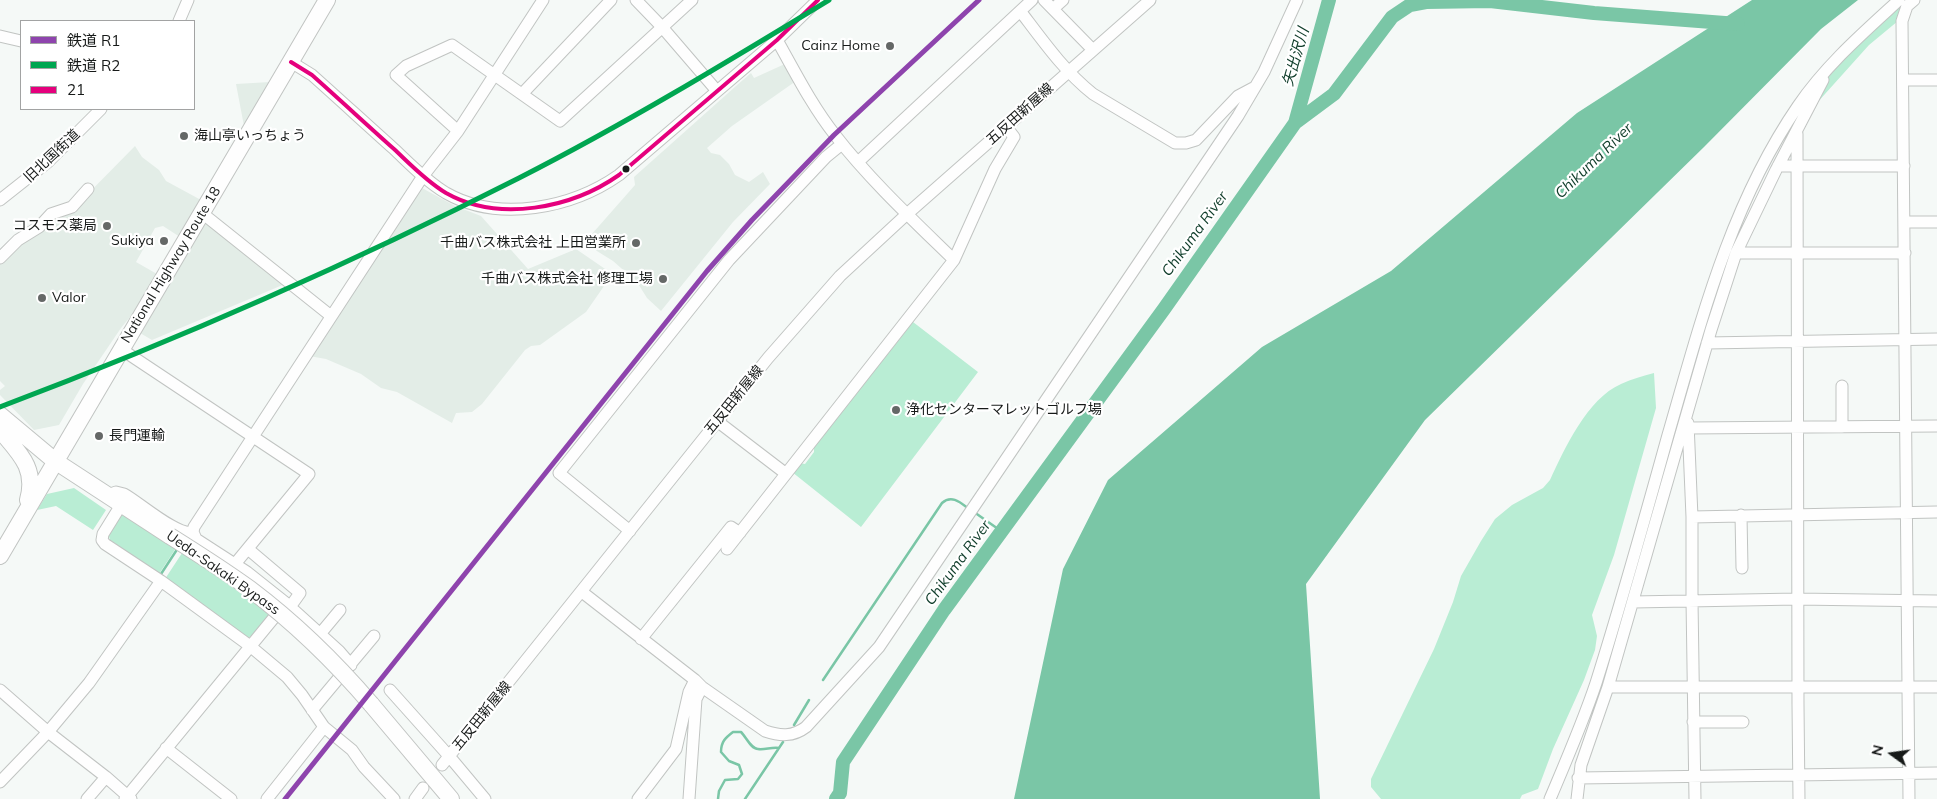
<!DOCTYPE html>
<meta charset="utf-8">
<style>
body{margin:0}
#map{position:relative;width:1937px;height:799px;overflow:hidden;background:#f5f9f7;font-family:Mulish,"Noto Sans JP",sans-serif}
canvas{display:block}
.legend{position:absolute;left:20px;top:20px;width:175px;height:90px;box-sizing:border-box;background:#fff;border:1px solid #a2a3a3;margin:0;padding:6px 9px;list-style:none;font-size:15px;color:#171a19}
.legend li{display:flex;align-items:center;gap:10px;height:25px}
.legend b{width:25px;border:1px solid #a2a3a3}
.north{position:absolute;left:1867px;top:729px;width:50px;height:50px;-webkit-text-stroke:4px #fff;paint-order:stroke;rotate:284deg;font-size:14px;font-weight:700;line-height:20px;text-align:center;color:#171a19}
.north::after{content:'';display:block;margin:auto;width:18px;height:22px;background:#171a19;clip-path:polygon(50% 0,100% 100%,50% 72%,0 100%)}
</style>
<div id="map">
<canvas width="1937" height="799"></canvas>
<ul class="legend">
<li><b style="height:6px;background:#8e44ad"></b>鉄道 R1</li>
<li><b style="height:6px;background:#00a651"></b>鉄道 R2</li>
<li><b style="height:6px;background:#e5007d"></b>21</li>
</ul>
<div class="north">N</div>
</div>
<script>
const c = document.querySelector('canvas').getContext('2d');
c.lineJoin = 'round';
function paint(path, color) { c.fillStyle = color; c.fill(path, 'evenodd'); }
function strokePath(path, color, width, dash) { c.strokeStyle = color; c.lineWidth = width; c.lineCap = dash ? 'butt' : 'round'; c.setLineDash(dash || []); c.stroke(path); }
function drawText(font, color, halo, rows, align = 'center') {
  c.font = font + ' Mulish,"Noto Sans JP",sans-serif'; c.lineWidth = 4.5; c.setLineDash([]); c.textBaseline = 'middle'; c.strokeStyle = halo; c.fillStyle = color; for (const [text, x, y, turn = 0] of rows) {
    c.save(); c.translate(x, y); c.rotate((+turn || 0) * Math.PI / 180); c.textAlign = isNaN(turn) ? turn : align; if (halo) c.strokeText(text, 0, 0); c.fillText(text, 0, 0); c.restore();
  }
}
const built = new Path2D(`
 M 787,63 L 796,81 L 732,126 L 707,148 L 711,153 L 720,155 L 729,164 L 735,175 L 749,182 L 763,172 L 770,184 L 733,222 L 661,311 L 647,298 L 637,282 L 613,261 L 584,243 L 635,185 L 634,177 L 736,86 L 751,73 L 754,78 Z
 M 270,82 L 244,126 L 236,84 Z
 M 135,146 L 142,157 L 159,170 L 166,181 L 201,200 L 180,237 L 163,226 L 155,228 L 136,262 L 157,274 L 135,311 L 121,328 L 83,384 L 59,425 L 34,430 L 0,395 L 0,390 L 5,386 L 0,381 L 0,261 L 53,216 L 73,209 Z
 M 422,188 L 455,206 L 481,216 L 528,269 L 576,249 L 611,273 L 611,276 L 586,312 L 540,345 L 531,346 L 525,350 L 482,404 L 472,412 L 456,413 L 452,423 L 397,392 L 381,388 L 361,374 L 326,359 L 309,356 Z
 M 206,223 L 285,284 L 152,340 L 140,333 Z`);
const green = new Path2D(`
 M 1905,1 L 1898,21 L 1869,45 L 1816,104 L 1829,72 L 1859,40 L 1869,36 Z
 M 913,322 L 978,372 L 861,527 L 792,472 L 799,463 L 805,464 L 814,452 L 814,447 Z
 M 1654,373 L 1656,408 L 1614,555 L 1592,615 L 1597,636 L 1595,650 L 1584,680 L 1553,749 L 1538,789 L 1522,795 L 1520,799 L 1381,799 L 1371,787 L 1371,779 L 1434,649 L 1453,602 L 1461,576 L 1481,541 L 1495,519 L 1512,505 L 1543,488 L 1550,480 C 1565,448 1587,399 1621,384 C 1632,379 1643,376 1654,373 Z
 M 74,488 L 106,510 L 93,530 L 56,506 L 37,510 L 47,494 Z
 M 123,515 L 176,548 L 159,574 L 110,540 L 108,533 L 120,516 Z
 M 184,550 L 271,613 L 251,636 L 248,638 L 165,579 Z`);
const water = new Path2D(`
 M 1752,0 L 1858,0 L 1821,29 L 1704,147 L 1425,420 L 1306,584 L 1320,799 L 1014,799 L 1063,569 L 1108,480 L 1262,347 L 1391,271 L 1577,113 Z`);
const stream = new Path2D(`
 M 974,512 L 1001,531
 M 161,574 L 178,548
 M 823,680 L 942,503 C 952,494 961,503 969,509
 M 794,725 L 809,700
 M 718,799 L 719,791 L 725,780 L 738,779 L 742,774 L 739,765 L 729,761 L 721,752 C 721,742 725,738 733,732 L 741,732 C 746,737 751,749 758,749 C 765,750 771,747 779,748
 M 745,799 L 783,742`);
const river = new Path2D(`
 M 1295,123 L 1329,0
 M 836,799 L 840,793 L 843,762 L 944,610 L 1164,309 L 1295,123 L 1334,94 L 1392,17 L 1410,5 L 1426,2 L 1490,1 L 1594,13 L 1738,24`);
const minor = new Path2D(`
 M 636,0 L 662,27 L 717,91
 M 1044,0 L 1093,50
 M 1053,9 L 1063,0
 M 1021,12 C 1043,41 1064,71 1093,94 L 1175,143 L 1186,143 L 1196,140 L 1238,96 L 1253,88
 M 179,21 L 188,0
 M 0,36 L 21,41
 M 777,40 C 795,72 812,106 835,135 C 870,180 913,220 954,260
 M 291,62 L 312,75 C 339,99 366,124 394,149 C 410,164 426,181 446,193 C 499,223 572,208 619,175 L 777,40 L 818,0
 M 1903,80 L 1937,80
 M 522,94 L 611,0
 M 458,131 L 396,75 L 406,66 L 452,45 L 560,121 L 692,0
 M 1797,134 L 1798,704 L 1799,799
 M 858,162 L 1032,0
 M 1778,166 L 1904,166
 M 0,200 L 48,162 L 101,109
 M 202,213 L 331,316
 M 1904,222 L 1937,222
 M 1736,253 L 1905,253
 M 0,258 L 18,240 L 39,227 L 51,214 L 72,207 L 88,189
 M 1707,343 L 1937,339
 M 121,349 L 309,474 L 235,564
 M 1842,386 L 1842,427
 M 717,421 L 785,473
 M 1688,423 L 1692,517 L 1692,600 L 1695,799
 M 1688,428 L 1937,426
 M 108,495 L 116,492 L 124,494 C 139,502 178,537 193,532
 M 121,505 L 103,534 L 102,540 L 105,544 L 161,581 L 250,646 L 287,677 L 302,695 L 324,727 L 352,750 L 364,767 L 394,799
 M 1741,515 L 1742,568
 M 1692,517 L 1937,512
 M 630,531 L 559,473 L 729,260 L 826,157 L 842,144
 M 248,549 L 300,593 L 290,607
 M 727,549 L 954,260 L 995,169 L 1014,137 L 1007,128
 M 582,592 L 695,680 L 702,687 L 765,731 C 780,736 793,737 806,727 L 879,647 L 1238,116 L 1264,72 L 1297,0
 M 1633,602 L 1797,599 L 1937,601
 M 286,603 L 339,651 L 351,665
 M 320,634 L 340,610
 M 641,639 L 731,527 L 740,533
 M 1608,687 L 1937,687
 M 0,690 L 48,732 L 106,777 L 131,799
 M 390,690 L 449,756 L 485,799
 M 312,710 L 374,636
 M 1693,722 L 1743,722
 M 166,748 L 231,799
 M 442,765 L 768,358 L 840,276 L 907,214 L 1150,0
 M 1578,778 L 1937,773
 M 0,782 L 48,732 L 89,683 L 161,581
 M 87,799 L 106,777
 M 125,799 L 286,603 L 247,572 L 196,539 L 193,532 L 194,527 L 423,176 L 458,131 L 543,0
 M 267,799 L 324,727
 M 415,799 L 423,788
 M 638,799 L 676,749 L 689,692 L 695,680
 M 689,799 L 696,699 L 702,687
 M 1550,799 C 1566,761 1583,722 1596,683 C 1622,601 1645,518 1668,435 C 1701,321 1730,205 1798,106 C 1826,65 1863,33 1899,0
 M 1577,799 L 1581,765 L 1608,687 L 1711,330 L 1736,253 L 1776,170 L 1823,80
 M 1909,799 L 1902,21 L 1907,6 L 1914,0`);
const highway = new Path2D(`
 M 0,415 L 55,461 L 170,536
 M 0,430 C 19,453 37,468 28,500
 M 0,556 L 327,0
 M 371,704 L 451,799`);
const highwayBridge = new Path2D(`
 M 170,536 C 197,553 224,570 250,589 C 295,623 335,662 371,704`);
const bus1 = new Path2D(`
 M 291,62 L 312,75 C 339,99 366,124 394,149 C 410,164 426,181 446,193 C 499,223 572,208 619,175 L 777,40 L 818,0`);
const rail1 = new Path2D(`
 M 285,799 L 707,271 L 752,220 L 834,135 L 979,0`);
const rail2 = new Path2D(`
 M 0,407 C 177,340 350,264 519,178 C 625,124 727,62 829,0`);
const markers = [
 [890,46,5,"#656867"],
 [184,136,5,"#656867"],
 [626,169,4.5,"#171a19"],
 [107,226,5,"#656867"],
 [164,241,5,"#656867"],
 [636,243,5,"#656867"],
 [663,279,5,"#656867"],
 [42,298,5,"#656867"],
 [896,410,5,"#656867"],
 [99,436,5,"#656867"]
];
const poiNames = [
 ["Cainz Home",880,46],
 ["海山亭いっちょう",194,136,"left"],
 ["コスモス薬局",97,226],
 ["Sukiya",154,241],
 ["千曲バス株式会社 上田営業所",626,243],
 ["千曲バス株式会社 修理工場",653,279],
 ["Valor",52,298,"left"],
 ["浄化センターマレットゴルフ場",906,410,"left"],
 ["長門運輸",109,436,"left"]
];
const streetNames = [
 ["五反田新屋線",1020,114,-42],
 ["旧北国街道",52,156,-43],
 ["National Highway Route 18",171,265,-59],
 ["五反田新屋線",734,400,-51],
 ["Ueda-Sakaki Bypass",223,573,35],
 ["五反田新屋線",482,716,-51]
];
const waterNames = [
 ["矢出沢川",1296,57,-74],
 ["Chikuma River",1594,161,-44],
 ["Chikuma River",1195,234,-54],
 ["Chikuma River",958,563,-54]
];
paint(built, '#e3ede7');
paint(green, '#b9edd4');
paint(water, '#7ac6a6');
strokePath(stream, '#7ac6a6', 2.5);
strokePath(river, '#7ac6a6', 14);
strokePath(minor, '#c1c4c2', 13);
strokePath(highway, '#c1c4c2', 18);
strokePath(minor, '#fefefe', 11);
strokePath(highway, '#fefefe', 16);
strokePath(highwayBridge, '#c1c4c2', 18, []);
strokePath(highwayBridge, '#fefefe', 16);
strokePath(bus1, '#e5007d', 4);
strokePath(rail1, '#8e44ad', 5);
strokePath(rail2, '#00a651', 5);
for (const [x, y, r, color] of markers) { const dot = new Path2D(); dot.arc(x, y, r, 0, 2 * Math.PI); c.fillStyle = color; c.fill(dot); strokePath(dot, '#fff', 2); }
drawText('14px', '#171a19', '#fff', poiNames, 'right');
drawText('14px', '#171a19', '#fff', streetNames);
drawText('italic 15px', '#0e3c29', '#fff', waterNames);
</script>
